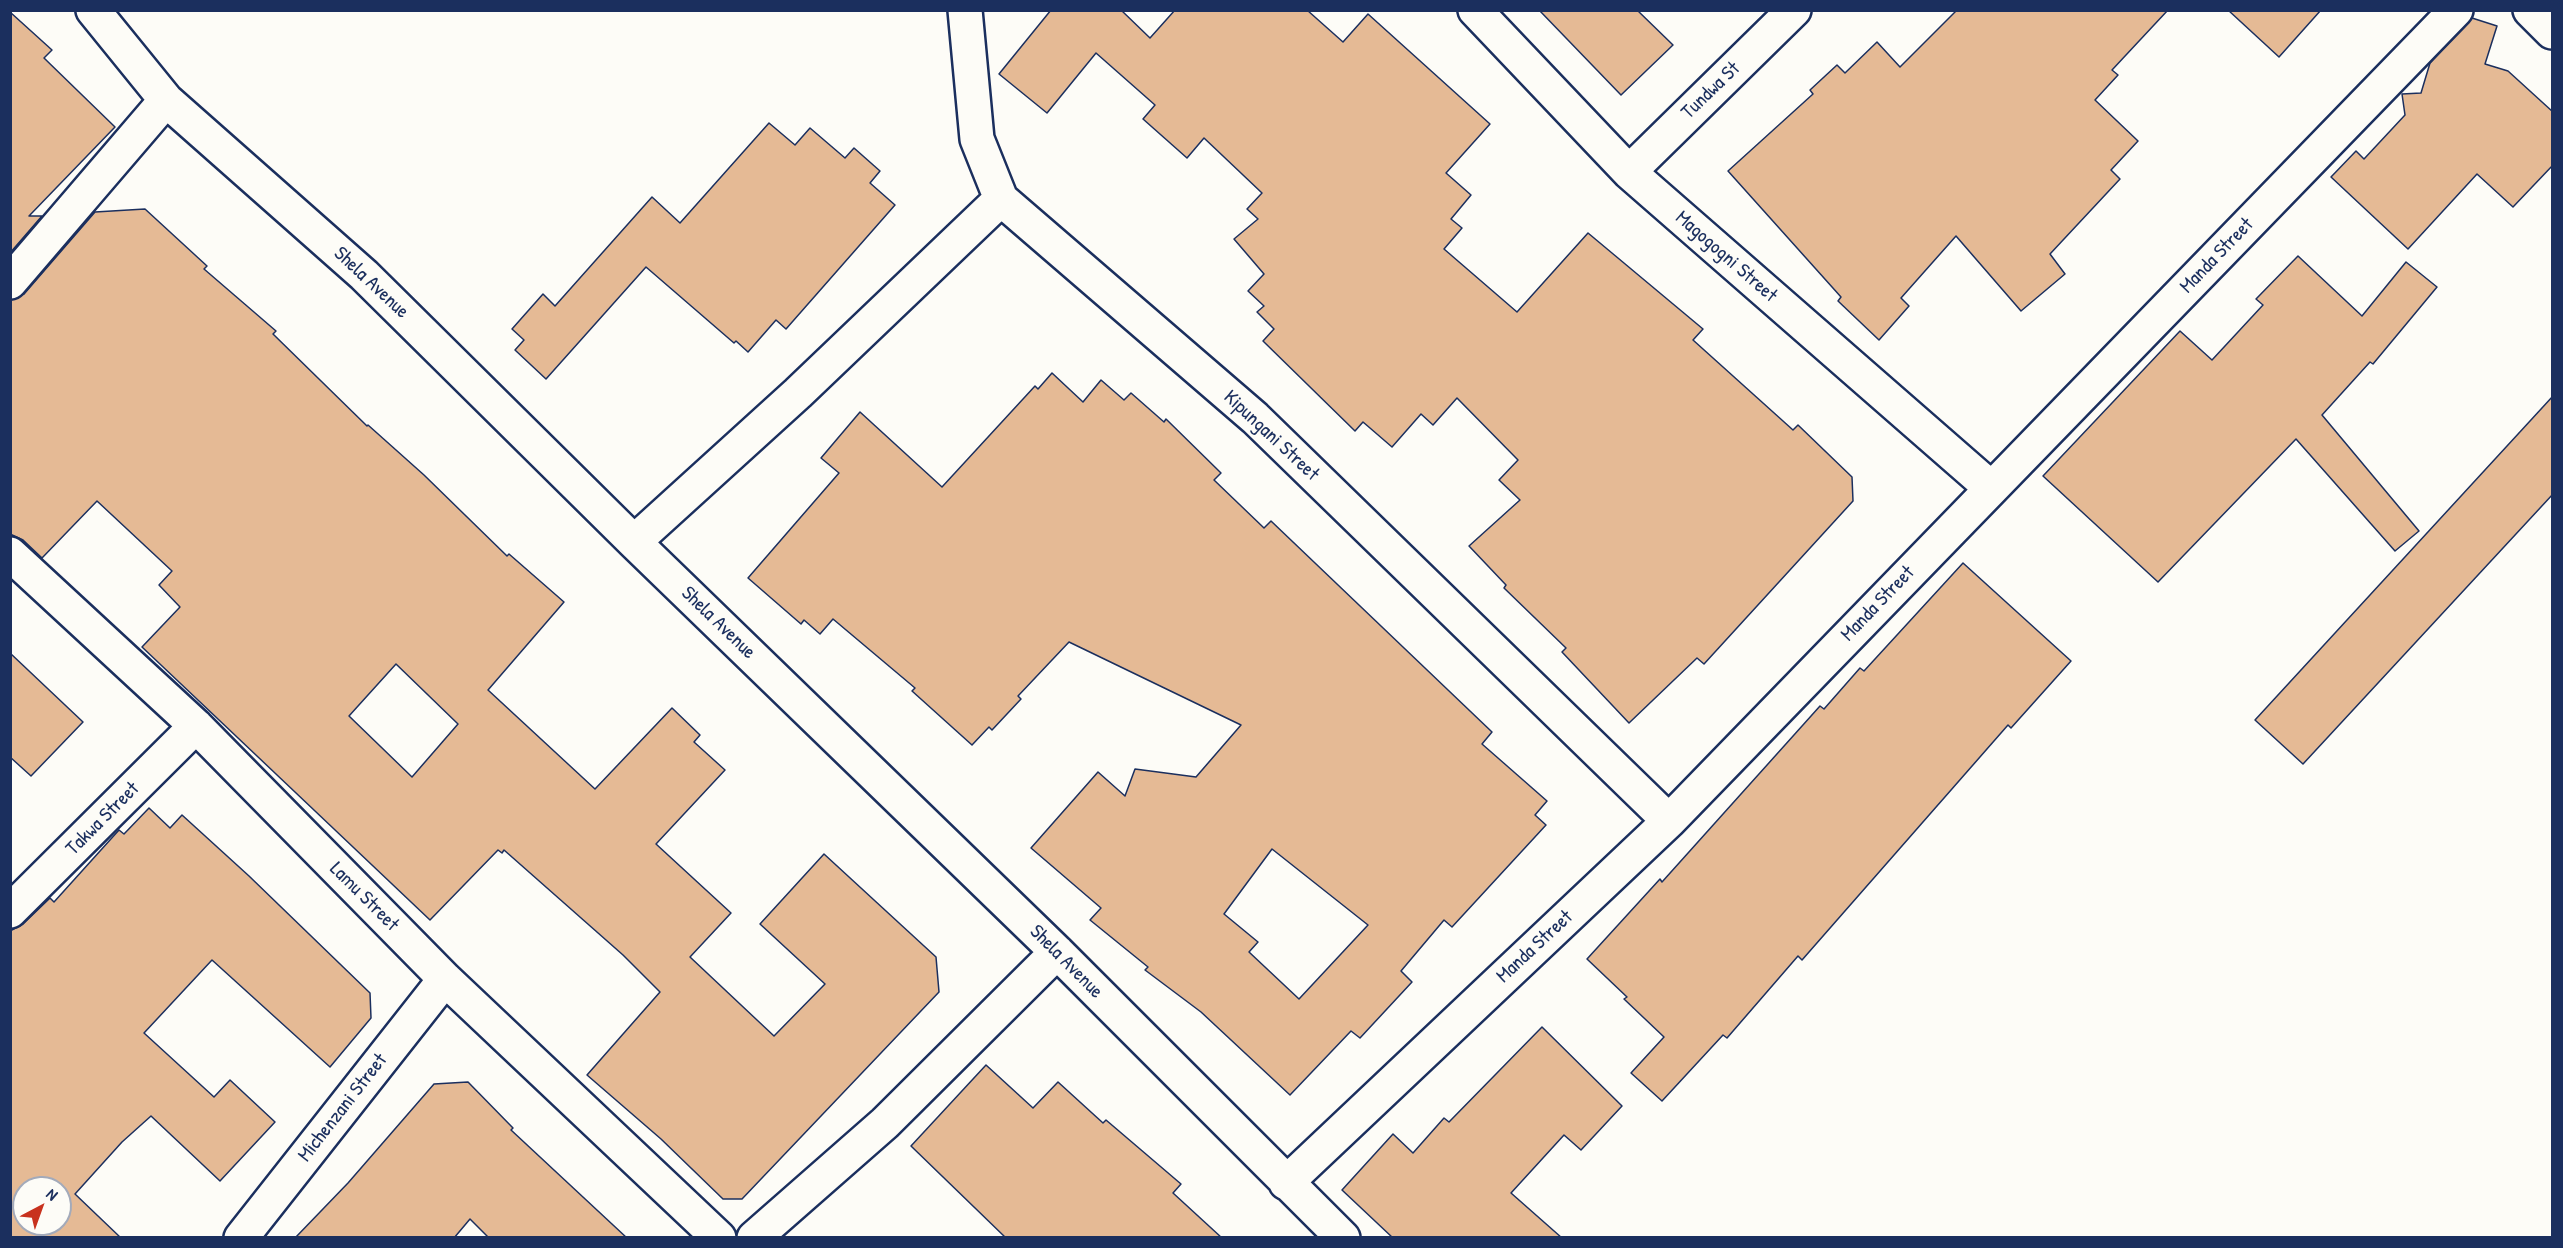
<!DOCTYPE html>
<style>
body{margin:0}
#map{position:relative;width:2563px;height:1248px;overflow:hidden;background:#fdfcf7;font-family:"Patrick Hand",sans-serif}
canvas{display:block}
.frame{position:absolute;inset:0;border:12px solid #1b2f5e;pointer-events:none}
.north{position:absolute;left:12px;top:1176px;width:60px;height:60px;box-sizing:border-box;background:#fdfcf7;border:2px solid #a3aaba;border-radius:50%;rotate:41deg;font-size:16px;font-weight:700;line-height:24px;text-align:center;color:#1b2f5e}
.north::after{content:'';display:block;margin:auto;width:21px;height:27px;background:#c8321e;clip-path:polygon(50% 0,100% 100%,50% 72%,0 100%)}
</style>
<div id="map">
<canvas width="2563" height="1248"></canvas>
<div class="frame"></div>
<div class="north">N</div>
</div>
<script>
const c = document.querySelector('canvas').getContext('2d');
c.lineJoin = 'round';
function paint(path, color) { c.fillStyle = color; c.fill(path, 'evenodd'); }
function strokePath(path, color, width, dash) { c.strokeStyle = color; c.lineWidth = width; c.lineCap = dash ? 'butt' : 'round'; c.setLineDash(dash || []); c.stroke(path); }
function drawText(font, color, halo, rows, align = 'center') {
  c.font = font + ' "Patrick Hand",sans-serif'; c.lineWidth = 4.5; c.setLineDash([]); c.textBaseline = 'middle'; c.strokeStyle = halo; c.fillStyle = color; for (const [text, x, y, turn = 0] of rows) {
    c.save(); c.translate(x, y); c.rotate((+turn || 0) * Math.PI / 180); c.textAlign = isNaN(turn) ? turn : align; if (halo) c.strokeText(text, 0, 0); c.fillText(text, 0, 0); c.restore();
  }
}
const building = new Path2D(`
 M 1051,10 L 1121,10 L 1150,38 L 1175,10 L 1307,10 L 1343,42 L 1368,14 L 1490,124 L 1446,173 L 1471,195 L 1451,219 L 1462,228 L 1444,249 L 1517,312 L 1588,233 L 1703,329 L 1693,340 L 1793,430 L 1798,425 L 1852,477 L 1853,501 L 1704,664 L 1697,658 L 1629,723 L 1562,652 L 1566,648 L 1504,588 L 1506,585 L 1469,546 L 1520,500 L 1499,480 L 1518,460 L 1457,398 L 1433,425 L 1421,414 L 1392,447 L 1363,422 L 1355,431 L 1263,341 L 1274,329 L 1257,312 L 1264,306 L 1248,291 L 1264,274 L 1234,239 L 1258,219 L 1247,209 L 1262,193 L 1204,138 L 1187,158 L 1143,119 L 1155,105 L 1096,53 L 1047,113 L 999,74 Z
 M 1539,10 L 1637,10 L 1673,45 L 1621,95 Z
 M 1957,10 L 2168,10 L 2112,70 L 2118,75 L 2095,100 L 2138,141 L 2111,170 L 2120,179 L 2050,254 L 2065,274 L 2021,311 L 1956,236 L 1901,298 L 1909,306 L 1879,340 L 1838,301 L 1841,297 L 1728,171 L 1813,94 L 1810,90 L 1837,65 L 1845,73 L 1877,42 L 1900,67 Z
 M 2228,10 L 2321,10 L 2279,57 Z
 M 10,12 L 52,50 L 44,58 L 115,127 L 29,216 L 42,216 L 10,253 Z
 M 2472,18 L 2497,26 L 2485,64 L 2508,71 L 2553,112 L 2553,165 L 2513,207 L 2477,174 L 2408,249 L 2331,177 L 2356,151 L 2364,159 L 2405,115 L 2402,94 L 2421,93 L 2430,63 Z
 M 769,123 L 795,145 L 810,128 L 845,158 L 854,148 L 880,171 L 870,183 L 895,205 L 786,329 L 776,320 L 748,352 L 736,341 L 734,343 L 646,267 L 546,379 L 515,350 L 524,340 L 512,329 L 543,294 L 555,306 L 652,197 L 680,223 Z
 M 145,209 L 207,266 L 204,269 L 276,331 L 273,334 L 367,426 L 368,425 L 424,475 L 507,556 L 509,554 L 564,602 L 488,690 L 595,789 L 672,708 L 700,735 L 694,742 L 725,770 L 656,844 L 731,913 L 690,957 L 774,1036 L 825,984 L 760,924 L 824,854 L 936,957 L 939,992 L 742,1199 L 723,1199 L 661,1139 L 587,1075 L 660,992 L 623,955 L 504,850 L 502,853 L 498,850 L 430,920 L 142,647 L 180,607 L 159,585 L 172,571 L 97,501 L 42,558 L 23,540 L 10,534 L 10,300 L 24,294 L 95,212 ZM 396,664 L 458,724 L 412,777 L 349,716 Z
 M 2298,256 L 2362,316 L 2406,262 L 2437,287 L 2373,364 L 2370,362 L 2322,415 L 2419,531 L 2395,551 L 2296,439 L 2158,582 L 2043,476 L 2180,331 L 2212,360 L 2263,305 L 2256,299 Z
 M 1052,373 L 1083,402 L 1101,380 L 1124,400 L 1131,393 L 1164,422 L 1166,419 L 1221,473 L 1214,480 L 1264,528 L 1271,521 L 1492,732 L 1482,744 L 1547,801 L 1535,815 L 1546,825 L 1452,927 L 1444,920 L 1401,971 L 1412,982 L 1360,1038 L 1351,1031 L 1290,1095 L 1201,1012 L 1145,970 L 1148,967 L 1090,920 L 1101,908 L 1031,848 L 1098,772 L 1125,796 L 1135,769 L 1196,777 L 1241,725 L 1069,642 L 1018,696 L 1021,699 L 992,730 L 989,727 L 972,745 L 912,691 L 915,688 L 833,619 L 820,634 L 804,620 L 801,624 L 748,578 L 839,473 L 821,458 L 860,412 L 942,487 L 1035,386 L 1038,389 ZM 1272,849 L 1368,925 L 1299,999 L 1249,952 L 1258,942 L 1224,914 Z
 M 2553,396 L 2553,494 L 2303,764 L 2255,720 Z
 M 1963,563 L 2071,661 L 2011,728 L 2008,725 L 1802,960 L 1798,956 L 1727,1038 L 1723,1035 L 1662,1101 L 1631,1073 L 1664,1037 L 1624,999 L 1627,997 L 1587,959 L 1660,879 L 1662,882 L 1820,706 L 1824,709 L 1860,668 L 1864,671 Z
 M 10,653 L 83,722 L 31,776 L 10,757 Z
 M 149,808 L 170,828 L 182,815 L 249,876 L 370,993 L 371,1018 L 330,1067 L 212,960 L 144,1033 L 214,1097 L 230,1080 L 275,1122 L 220,1181 L 151,1116 L 122,1142 L 75,1194 L 121,1238 L 10,1238 L 10,931 L 23,924 L 50,898 L 54,902 L 119,830 L 124,834 ZM 24,1188 L 60,1188 L 60,1224 L 24,1224 Z
 M 1542,1027 L 1622,1106 L 1581,1150 L 1564,1135 L 1511,1193 L 1562,1238 L 1393,1238 L 1342,1190 L 1393,1134 L 1413,1153 L 1444,1118 L 1449,1122 Z
 M 986,1065 L 1033,1108 L 1058,1082 L 1103,1123 L 1106,1120 L 1181,1184 L 1173,1193 L 1222,1238 L 1006,1238 L 911,1146 Z
 M 468,1082 L 513,1128 L 511,1130 L 627,1238 L 489,1238 L 470,1219 L 454,1238 L 295,1238 L 348,1183 L 434,1084 Z`);
const street = new Path2D(`
 M 93,10 L 166,100 L 364,275 L 634,542 L 1057,952 L 1343,1238
 M 965,10 L 977,139 L 1001,199 L 1255,418 L 1669,821
 M 1475,10 L 1629,172 L 1991,488
 M 2530,10 L 2552,32
 M 1629,172 L 1794,10
 M 10,282 L 166,100
 M 634,542 L 798,393 L 1001,199
 M 10,554 L 196,726 L 445,979 L 719,1238
 M 10,911 L 196,726
 M 1286,1183 L 1669,821 L 2456,10
 M 241,1238 L 445,979
 M 754,1238 L 885,1123 L 1057,952`);
const streetNames = [
 ["Tundwa St",1711,91,-44],
 ["Manda Street",2217,256,-46],
 ["Magogogni Street",1726,257,41],
 ["Shela Avenue",371,283,43],
 ["Kipungani Street",1271,436,43],
 ["Manda Street",1878,604,-46],
 ["Shela Avenue",718,623,44],
 ["Takwa Street",103,819,-45],
 ["Lamu Street",364,897,45],
 ["Manda Street",1535,947,-43],
 ["Shela Avenue",1066,962,45],
 ["Michenzani Street",343,1108,-52]
];
paint(building, '#e5ba95');
strokePath(building, '#1b2f5e', 1.5);
strokePath(street, '#1b2f5e', 38);
strokePath(street, '#fdfcf7', 33);
drawText('20px', '#1b2f5e', '#fdfcf7', streetNames);
</script>
